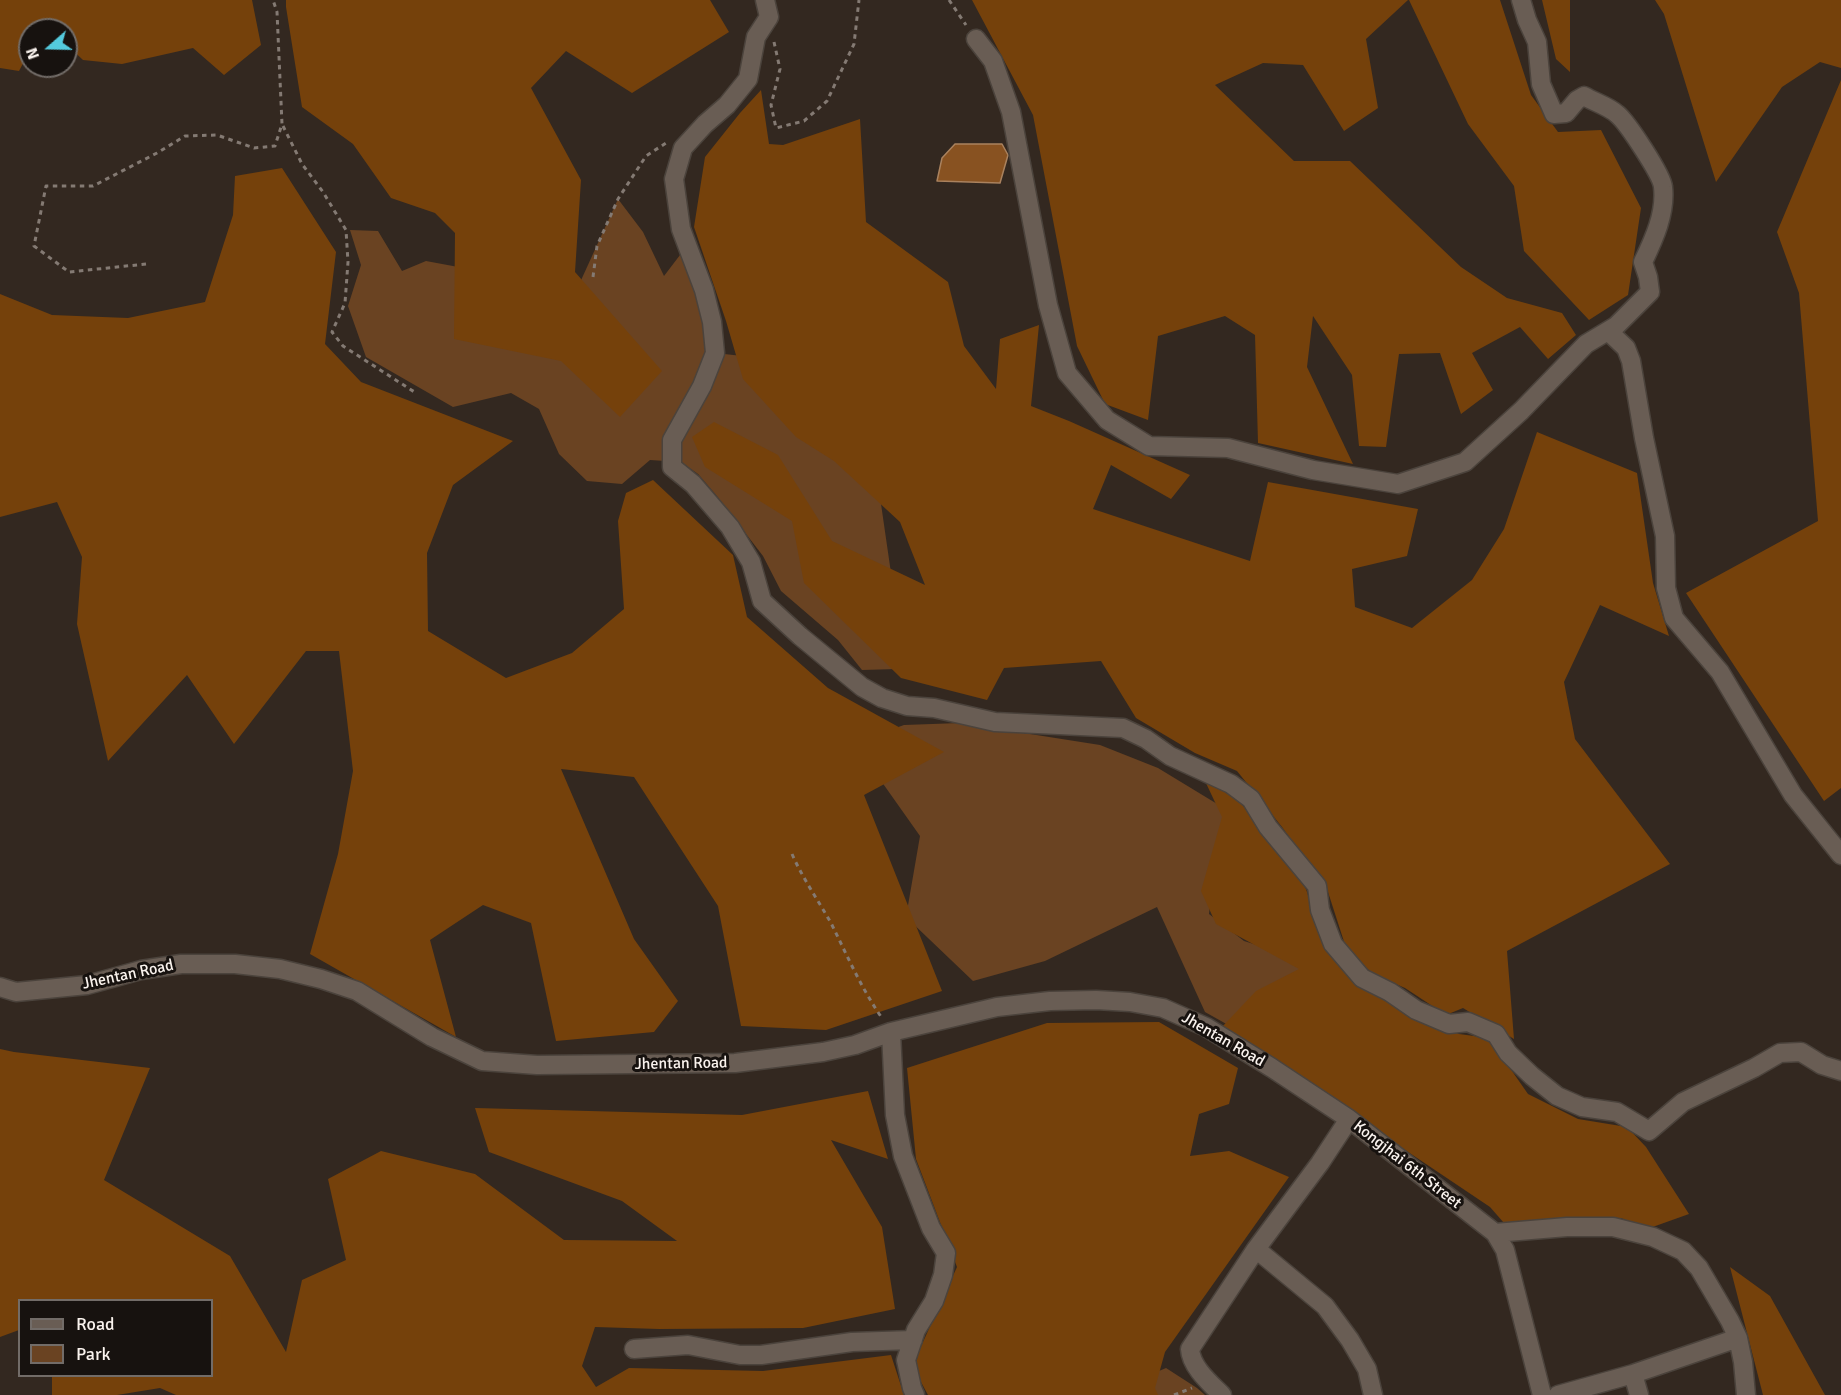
<!DOCTYPE html>
<style>
body{margin:0}
#map{position:relative;width:1841px;height:1395px;overflow:hidden;background:#332820;font-family:Signika,sans-serif}
canvas{display:block}
.legend{position:absolute;left:18px;top:1299px;width:195px;height:78px;box-sizing:border-box;background:#17120f;border:2px solid #726c68;margin:0;padding:8px 10px;list-style:none;font-size:18px;color:#faf3ee}
.legend li{display:flex;align-items:center;gap:12px;height:30px}
.legend b{width:30px;border:2px solid #726c68}
.north{position:absolute;left:18px;top:18px;width:60px;height:60px;box-sizing:border-box;background:#17120f;border:2px solid #726c68;border-radius:50%;rotate:250deg;font-size:16px;font-weight:700;line-height:24px;text-align:center;color:#faf3ee}
.north::after{content:'';display:block;margin:auto;width:21px;height:27px;background:#54cadd;clip-path:polygon(50% 0,100% 100%,50% 72%,0 100%)}
</style>
<div id="map">
<canvas width="1841" height="1395"></canvas>
<ul class="legend">
<li><b style="height:8px;background:#695d54"></b>Road</li>
<li><b style="height:16px;background:#6a4322"></b>Park</li>
</ul>
<div class="north">N</div>
</div>
<script>
const c = document.querySelector('canvas').getContext('2d');
c.lineJoin = 'round';
function paint(path, color) { c.fillStyle = color; c.fill(path, 'evenodd'); }
function strokePath(path, color, width, dash) { c.strokeStyle = color; c.lineWidth = width; c.lineCap = dash ? 'butt' : 'round'; c.setLineDash(dash || []); c.stroke(path); }
function drawText(font, color, halo, rows, align = 'center') {
  c.font = font + ' Signika,sans-serif'; c.lineWidth = 6; c.setLineDash([]); c.textBaseline = 'middle'; c.strokeStyle = halo; c.fillStyle = color; for (const [text, x, y, turn = 0] of rows) {
    c.save(); c.translate(x, y); c.rotate((+turn || 0) * Math.PI / 180); c.textAlign = isNaN(turn) ? turn : align; if (halo) c.strokeText(text, 0, 0); c.fillText(text, 0, 0); c.restore();
  }
}
const green = new Path2D(`
 M 618,199 L 643,232 L 664,276 L 680,255 L 704,261 L 694,268 L 715,353 L 761,358 L 880,497 L 891,573 L 897,669 L 862,670 L 838,640 L 781,591 L 763,556 L 716,495 L 698,474 L 681,462 L 650,460 L 622,484 L 587,481 L 559,454 L 539,409 L 511,393 L 453,407 L 366,357 L 348,306 L 361,265 L 350,230 L 378,231 L 402,271 L 426,261 L 469,269 L 562,322 Z
 M 960,723 L 1100,745 L 1158,768 L 1232,813 L 1216,853 L 1209,914 L 1244,941 L 1321,965 L 1246,1035 L 1205,1012 L 1157,907 L 1045,961 L 973,981 L 906,917 L 920,836 L 879,778 L 876,735 L 904,725 Z
 M 1166,1368 L 1197,1388 L 1205,1395 L 1103,1395 Z`);
const forest = new Path2D(`
 M 0,0 L 252,0 L 261,45 L 224,75 L 193,48 L 122,64 L 83,60 L 66,44 L 66,30 L 30,30 L 30,50 L 19,71 L 0,68 Z
 M 286,0 L 710,0 L 729,32 L 632,93 L 566,51 L 531,88 L 581,180 L 575,272 L 662,371 L 620,417 L 561,361 L 454,339 L 455,233 L 435,213 L 391,198 L 353,144 L 302,107 L 286,7 Z
 M 972,0 L 1408,0 L 1366,39 L 1378,108 L 1344,131 L 1303,65 L 1263,63 L 1215,85 L 1294,161 L 1350,161 L 1461,267 L 1507,298 L 1562,313 L 1576,335 L 1548,359 L 1520,327 L 1472,353 L 1493,390 L 1461,414 L 1440,353 L 1399,354 L 1386,447 L 1359,446 L 1352,375 L 1313,316 L 1307,367 L 1353,464 L 1258,443 L 1255,335 L 1225,316 L 1158,336 L 1148,420 L 1105,404 L 1077,346 L 1033,115 Z
 M 1409,0 L 1500,0 L 1531,95 L 1558,132 L 1601,130 L 1641,208 L 1628,295 L 1589,320 L 1524,251 L 1514,186 L 1468,124 Z
 M 1542,0 L 1570,0 L 1570,72 L 1556,59 Z
 M 1655,0 L 1841,0 L 1841,68 L 1820,62 L 1782,87 L 1716,182 L 1664,14 Z
 M 1841,80 L 1841,788 L 1824,801 L 1686,593 L 1818,521 L 1799,293 L 1777,232 Z
 M 761,90 L 769,144 L 783,145 L 860,119 L 866,222 L 948,282 L 964,346 L 996,389 L 1000,339 L 1039,325 L 1031,406 L 1069,421 L 1190,475 L 1171,499 L 1111,465 L 1093,509 L 1250,561 L 1268,482 L 1418,509 L 1407,556 L 1352,569 L 1355,607 L 1412,628 L 1472,580 L 1504,529 L 1537,432 L 1637,473 L 1653,583 L 1669,636 L 1600,605 L 1564,682 L 1575,739 L 1670,864 L 1507,951 L 1514,1039 L 1463,1008 L 1446,1015 L 1405,988 L 1375,975 L 1348,954 L 1328,892 L 1282,827 L 1237,771 L 1195,753 L 1136,718 L 1101,661 L 1004,668 L 987,700 L 901,678 L 804,583 L 792,521 L 705,467 L 692,437 L 714,422 L 778,455 L 832,541 L 925,585 L 900,522 L 834,461 L 796,437 L 743,379 L 726,321 L 694,227 L 705,157 L 740,113 Z
 M 282,168 L 336,252 L 325,344 L 361,382 L 513,441 L 453,485 L 427,553 L 428,631 L 506,678 L 572,653 L 624,609 L 618,521 L 626,493 L 653,480 L 733,555 L 747,617 L 828,688 L 944,752 L 864,795 L 942,991 L 826,1030 L 741,1026 L 718,906 L 634,777 L 561,769 L 634,939 L 678,1001 L 654,1032 L 556,1041 L 531,923 L 483,905 L 430,940 L 456,1037 L 310,954 L 338,854 L 353,771 L 339,651 L 306,651 L 234,744 L 187,675 L 108,761 L 77,624 L 82,557 L 57,502 L 0,517 L 0,294 L 52,315 L 128,318 L 205,302 L 233,215 L 235,176 Z
 M 1205,781 L 1236,797 L 1287,860 L 1306,889 L 1326,951 L 1389,1003 L 1459,1034 L 1489,1038 L 1528,1094 L 1578,1119 L 1627,1127 L 1646,1147 L 1689,1214 L 1647,1229 L 1621,1218 L 1504,1223 L 1490,1207 L 1222,1027 L 1256,991 L 1299,969 L 1216,924 L 1201,891 L 1222,817 Z
 M 1159,1022 L 1238,1068 L 1229,1104 L 1199,1114 L 1190,1156 L 1229,1151 L 1289,1177 L 1165,1352 L 1155,1388 L 1158,1395 L 928,1395 L 915,1371 L 918,1353 L 957,1267 L 916,1159 L 907,1068 L 1047,1023 Z
 M 0,1049 L 14,1052 L 150,1068 L 104,1180 L 230,1256 L 286,1352 L 302,1280 L 346,1260 L 328,1179 L 381,1151 L 475,1174 L 564,1240 L 677,1241 L 622,1201 L 489,1152 L 475,1108 L 742,1115 L 868,1091 L 888,1159 L 831,1140 L 882,1227 L 895,1309 L 803,1328 L 659,1329 L 595,1327 L 582,1366 L 596,1387 L 629,1368 L 763,1371 L 891,1355 L 904,1395 L 176,1395 L 160,1388 L 117,1395 L 52,1395 L 52,1376 L 212,1376 L 212,1300 L 20,1300 L 19,1330 L 0,1337 Z
 M 1730,1267 L 1770,1296 L 1825,1395 L 1763,1395 Z`);
const water = new Path2D(`
 M 955,144 L 1002,144 L 1008,155 L 1000,183 L 937,181 L 942,158 Z`);
const path = new Path2D(`
 M 949,0 L 966,25
 M 774,42 L 780,69 L 771,105 L 776,128 L 804,121 L 827,101 L 854,44 L 859,0
 M 283,126 L 302,164 L 323,192 L 346,230 L 348,262 L 345,303 L 332,332 L 343,346 L 416,393
 M 146,264 L 69,272 L 34,246 L 46,186 L 93,186 L 157,153 L 185,136 L 217,135 L 254,148 L 275,146 L 282,124 L 277,12 L 273,0
 M 593,277 L 597,246 L 618,199 L 646,156 L 666,143
 M 792,854 C 803,879 818,900 831,923 C 847,955 861,988 882,1018
 M 1174,1395 L 1192,1388`);
const minor = new Path2D(`
 M 765,0 L 769,17 L 756,37 L 748,79 L 727,105 L 705,124 L 683,148 L 674,179 L 681,229 L 704,290 L 712,322 L 715,353 L 702,386 L 672,440 L 672,467 L 693,484 L 730,527 L 751,562 L 762,601 L 800,636 L 862,687 L 882,698 L 907,706 L 934,708 L 995,722 L 1123,728 L 1146,739 L 1170,756 L 1231,784 L 1251,799 L 1268,827 L 1317,886 L 1320,910 L 1333,944 L 1362,978 L 1390,992 L 1416,1010 L 1449,1024 L 1468,1022 L 1496,1034 L 1508,1053 L 1532,1076 L 1557,1096 L 1582,1107 L 1617,1112 L 1649,1131 L 1683,1102 L 1754,1068 L 1780,1053 L 1801,1052 L 1822,1065 L 1841,1071
 M 976,39 L 993,61 L 1011,112 L 1048,305 L 1067,373 L 1107,420 L 1149,446 L 1228,448 L 1313,470 L 1398,484 L 1465,462 L 1521,411 L 1586,344 L 1616,326 L 1650,292 L 1648,277 L 1643,262 C 1654,239 1666,213 1663,187 C 1662,175 1627,122 1617,114 C 1608,106 1594,102 1584,96 L 1577,100 L 1566,113 L 1554,114 L 1541,84 L 1537,42 L 1527,20 L 1521,0
 M 1608,331 L 1626,348 L 1631,361 L 1644,438 L 1665,536 L 1666,588 L 1674,618 L 1720,672 L 1793,795 L 1841,855
 M 0,987 L 16,992 L 87,985 L 141,970 L 181,964 L 235,964 L 280,969 L 321,979 L 357,991 L 432,1037 L 482,1061 L 537,1065 L 735,1063 L 823,1052 L 855,1045 L 891,1032 L 997,1007 L 1050,1001 L 1096,1000 L 1130,1002 L 1163,1008 L 1206,1027 L 1272,1068 L 1349,1119 L 1495,1233 L 1505,1250 L 1542,1395
 M 891,1032 L 895,1115 L 903,1156 L 931,1228 L 946,1253 L 943,1275 L 934,1301 L 916,1330 L 906,1360 L 912,1388 L 915,1395
 M 1495,1233 L 1567,1227 L 1613,1227 L 1653,1237 L 1683,1251 L 1699,1268 L 1730,1321 L 1738,1338 L 1743,1362 L 1746,1395
 M 1256,1249 L 1325,1306 L 1350,1340 L 1367,1369 L 1373,1395
 M 634,1349 L 688,1345 L 740,1355 L 761,1355 L 852,1342 L 913,1340
 M 1633,1374 L 1639,1395
 M 1222,1395 C 1210,1383 1191,1367 1190,1349 L 1256,1249 L 1320,1163 L 1349,1119
 M 1558,1395 L 1633,1374 L 1738,1338`);
const streetNames = [
 ["Jhentan Road",128,975,-12],
 ["Jhentan Road",1223,1040,30],
 ["Jhentan Road",681,1064,-1],
 ["Kongjhai 6th Street",1407,1165,38]
];
paint(green, '#6a4322');
paint(forest, '#75410b');
paint(water, '#885221');
strokePath(water, '#aa825e', 1.5);
strokePath(minor, '#4b433c', 21);
strokePath(path, '#847a73', 3, [4.5, 4.5]);
strokePath(minor, '#695d54', 18);
drawText('16px', '#faf3ee', '#17120f', streetNames);
</script>
